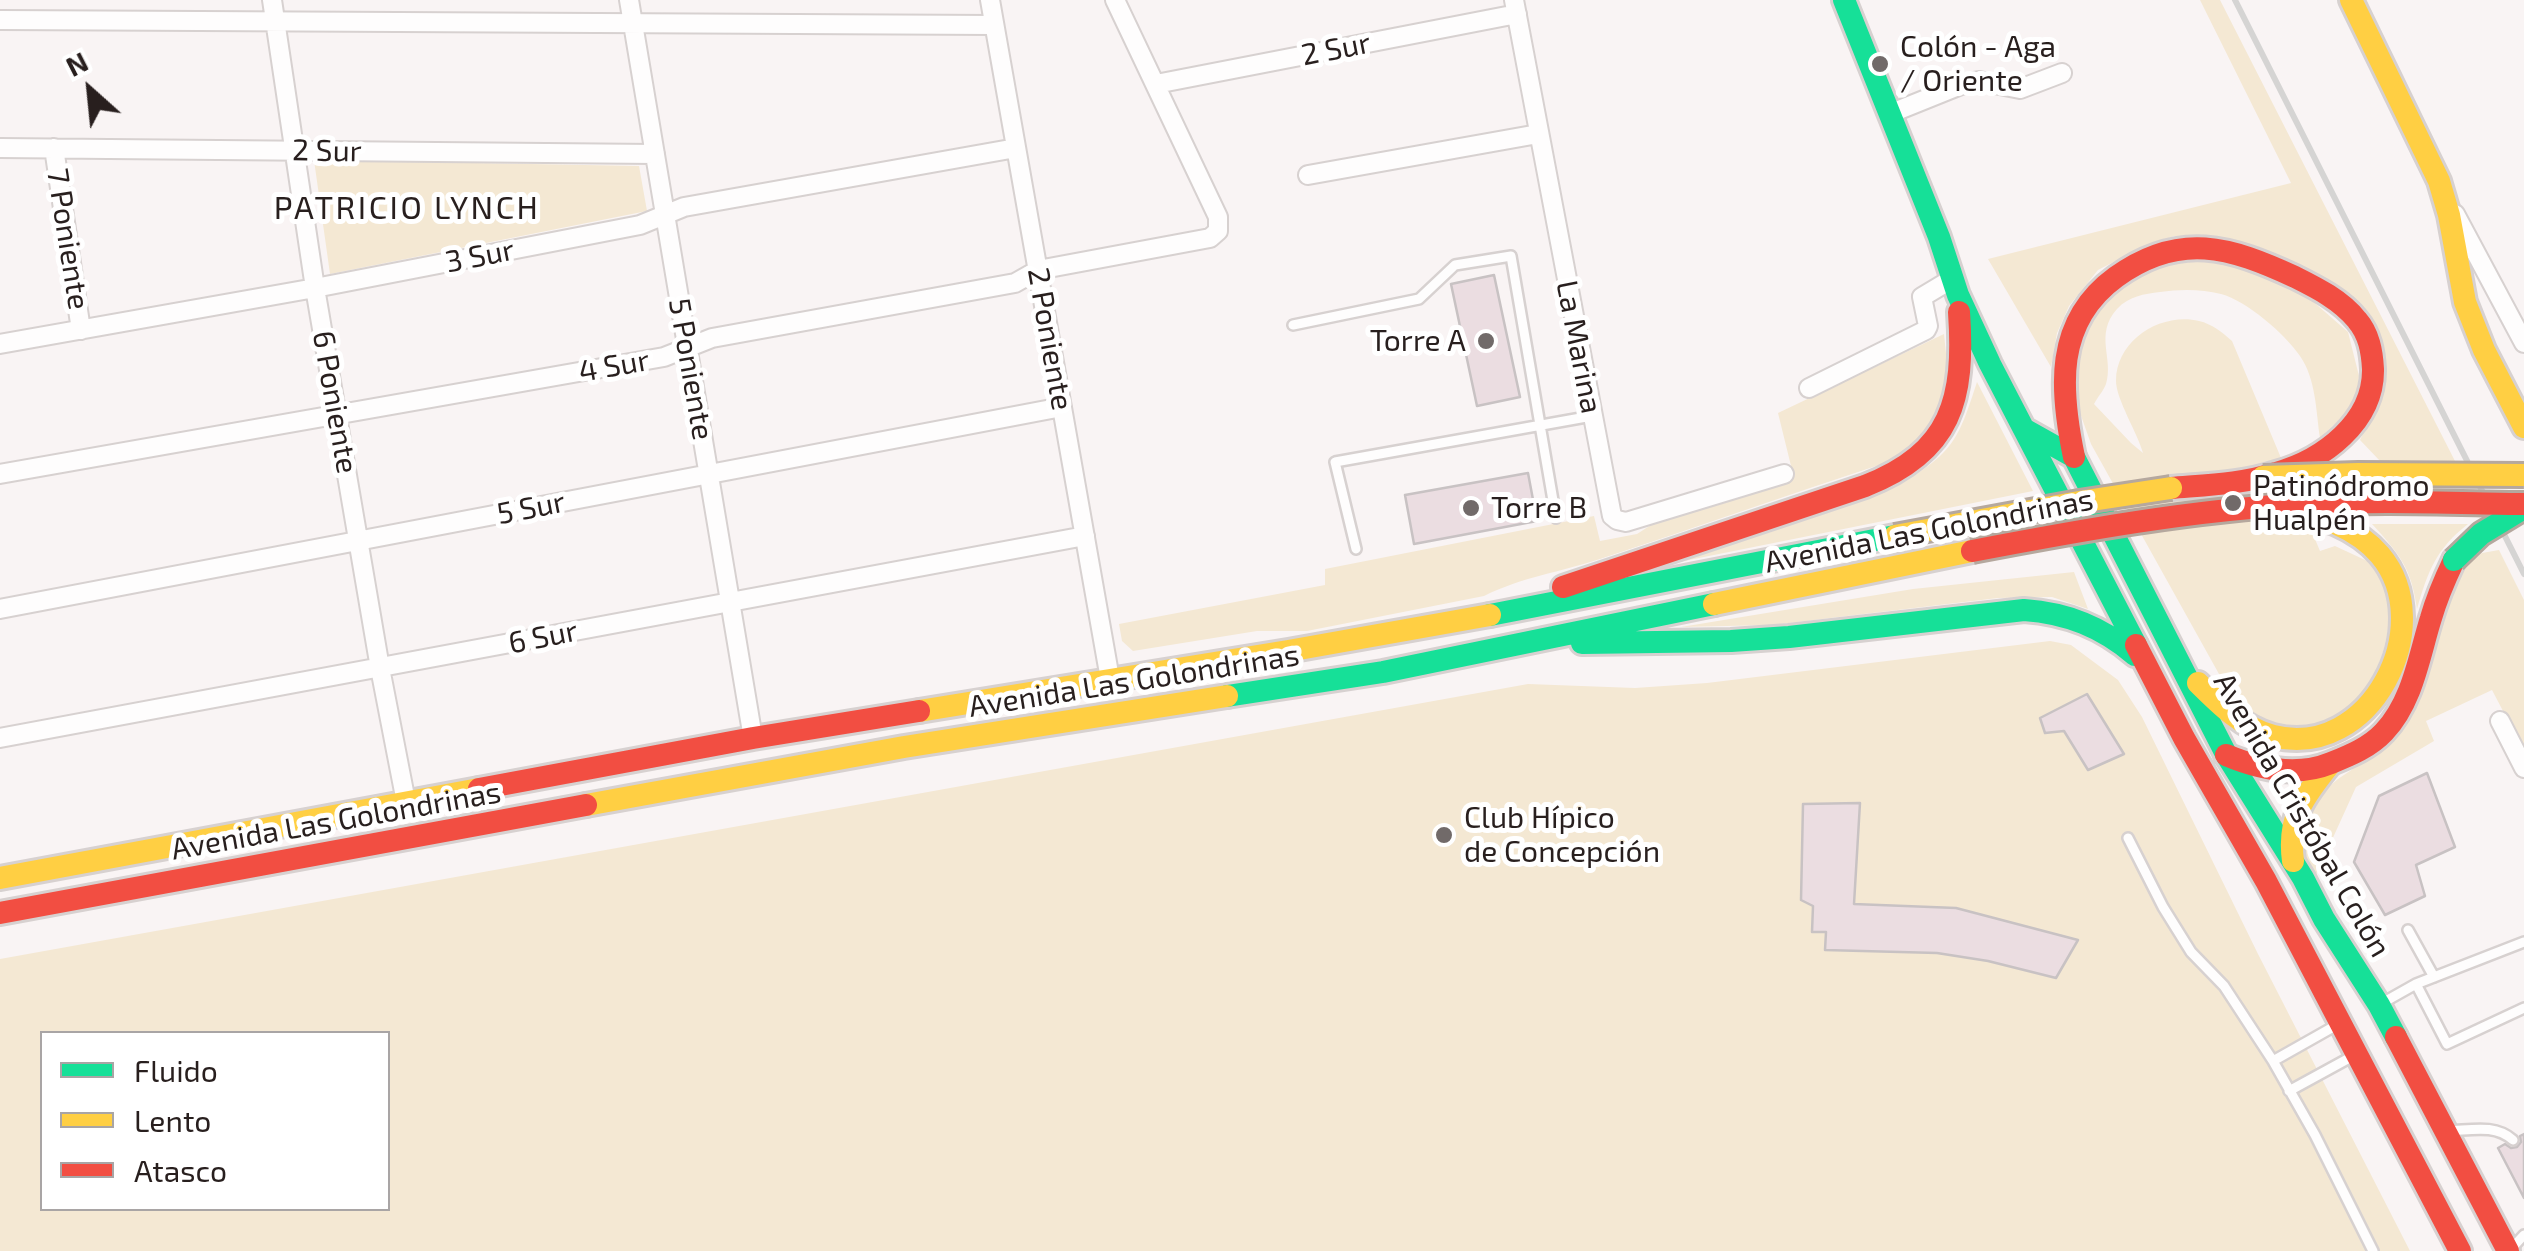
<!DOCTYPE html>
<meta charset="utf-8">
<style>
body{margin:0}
#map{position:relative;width:2524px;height:1251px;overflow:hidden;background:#f9f4f4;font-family:"Exo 2",sans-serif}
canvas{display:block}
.legend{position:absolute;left:40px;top:1031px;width:350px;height:180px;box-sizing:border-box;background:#fff;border:2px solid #a9a5a5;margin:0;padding:12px 18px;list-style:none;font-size:30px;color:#281f1e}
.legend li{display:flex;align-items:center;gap:20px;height:50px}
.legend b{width:50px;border:2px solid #a9a5a5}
.north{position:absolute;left:40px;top:40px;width:100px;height:100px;-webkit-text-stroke:8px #fff;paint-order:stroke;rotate:333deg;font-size:28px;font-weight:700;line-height:40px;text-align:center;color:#281f1e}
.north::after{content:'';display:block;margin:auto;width:35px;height:45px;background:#281f1e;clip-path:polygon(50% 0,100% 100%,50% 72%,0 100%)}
</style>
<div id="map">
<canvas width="2524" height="1251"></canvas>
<ul class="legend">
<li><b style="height:12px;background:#16e098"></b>Fluido</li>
<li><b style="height:12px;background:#ffcf43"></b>Lento</li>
<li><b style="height:12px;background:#f24e42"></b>Atasco</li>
</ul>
<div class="north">N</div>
</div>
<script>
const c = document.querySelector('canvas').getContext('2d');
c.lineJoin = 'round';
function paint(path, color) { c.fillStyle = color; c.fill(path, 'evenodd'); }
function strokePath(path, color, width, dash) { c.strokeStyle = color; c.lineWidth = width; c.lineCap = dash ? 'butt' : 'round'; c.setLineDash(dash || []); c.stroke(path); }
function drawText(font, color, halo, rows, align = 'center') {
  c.font = font + ' "Exo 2",sans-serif'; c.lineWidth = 10; c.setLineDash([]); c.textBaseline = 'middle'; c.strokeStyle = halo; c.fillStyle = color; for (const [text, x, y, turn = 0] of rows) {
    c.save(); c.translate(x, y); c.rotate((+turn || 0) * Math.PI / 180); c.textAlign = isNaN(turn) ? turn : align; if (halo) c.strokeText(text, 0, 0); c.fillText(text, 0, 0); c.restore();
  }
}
const green = new Path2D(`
 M 2200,0 L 2220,0 L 2456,463 L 2380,461 L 2360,440 L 2380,396 L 2369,322 L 2227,239 L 2174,236 L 2133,252 L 2098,270 L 2069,306 L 2057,333 L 2051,367 L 1988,259 L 2291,183 Z
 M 314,160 L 639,166 L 647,211 L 330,274 Z
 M 2172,261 L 2229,262 L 2309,298 L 2348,332 L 2359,376 L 2356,404 L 2320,438 C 2316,411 2316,379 2300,356 C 2285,334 2247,301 2221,294 C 2202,289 2180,289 2160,292 C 2144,294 2129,296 2117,309 C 2094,335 2114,358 2106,384 C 2104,390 2097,398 2094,404 L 2131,443 L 2143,453 C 2138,434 2116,399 2116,381 C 2116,340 2161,312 2199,321 C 2212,324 2222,332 2232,341 L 2320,551 L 2335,546 L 2378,566 C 2382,578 2388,591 2390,603 C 2392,613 2388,625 2387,634 C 2378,692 2330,746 2266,720 C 2253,715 2240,701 2229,692 L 2091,444 L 2079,410 L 2075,381 L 2086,329 L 2114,289 Z
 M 1944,334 L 1948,373 L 1943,396 L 1928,430 L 1909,450 L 1882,464 C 1788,495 1694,528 1600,559 C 1561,572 1522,577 1484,596 L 1307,631 L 1257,631 L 1133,651 L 1122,641 L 1119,624 L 1325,585 L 1325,569 L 1594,516 L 1600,541 L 1637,534 L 1651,525 L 1794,478 L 1778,413 Z
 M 1977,382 L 2033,491 L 1669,564 L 1904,482 C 1955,451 1959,437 1977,382 Z
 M 2372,524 L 2468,524 C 2436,549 2428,571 2417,609 C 2411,567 2400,555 2372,524 Z
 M 2499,550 L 2524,600 L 2524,751 L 2492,690 L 2426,721 L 2434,741 L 2356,787 L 2311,886 L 2303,863 L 2304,831 L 2319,795 L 2338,779 L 2381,750 L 2444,604 L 2467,564 L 2482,553 Z
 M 2074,572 L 2088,609 L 2052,597 L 1998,598 L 1772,625 L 1681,627 L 1913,589 Z
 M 2050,641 L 2071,645 L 2118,680 L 2142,717 L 2258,954 L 2410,1251 L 0,1251 L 0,959 L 1528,684 L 1635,688 L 1707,683 ZM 42,1034 L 388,1034 L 388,1208 L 42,1208 Z`);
const building = new Path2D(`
 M 1494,275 L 1520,397 L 1477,406 L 1451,284 Z
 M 1528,473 L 1537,521 L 1414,544 L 1405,495 Z
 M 2087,694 L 2124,754 L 2088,770 L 2064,731 L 2045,733 L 2040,718 Z
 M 2427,773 L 2455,847 L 2416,865 L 2425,896 L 2385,915 L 2354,862 L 2379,796 Z
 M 1860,803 L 1854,904 L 1956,908 L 2078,940 L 2056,978 L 1988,961 L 1937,953 L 1825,950 L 1826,932 L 1812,932 L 1813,906 L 1801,900 L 1803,804 Z
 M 2524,1134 L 2524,1198 L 2498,1148 L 2505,1144 L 2511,1148 L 2517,1147 L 2521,1142 L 2520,1136 Z`);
const lane = new Path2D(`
 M 1293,325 L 1419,299 L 1455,265 L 1511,256 L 1556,518
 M 1356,549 L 1335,462 L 1592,416
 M 2128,838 L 2163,907 L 2191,952 L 2224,986 L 2273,1061 L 2315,1135 L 2373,1251
 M 2408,930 L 2434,977
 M 2416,984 L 2447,1044 L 2524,1008
 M 2384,1002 L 2416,984 L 2524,942
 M 2273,1061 L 2335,1026
 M 2289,1091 L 2353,1056
 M 2449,1131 C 2472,1130 2495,1124 2513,1140
 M 2511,1249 L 2524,1235`);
const street = new Path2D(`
 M 272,0 L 315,288 L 380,668 L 406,802
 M 629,0 L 753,738
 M 990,0 L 1110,679
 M 1514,0 L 1612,516 L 1617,520 L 1626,522 L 1784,474
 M 0,20 L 994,25
 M 1156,84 L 1517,14
 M 1889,114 L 1966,83 L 1979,81 L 2020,89 L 2062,73
 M 0,148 L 655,154
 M 54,148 L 81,330
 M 1308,175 L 1538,134
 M 2455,214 L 2524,343
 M 0,344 L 315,288 L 640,225 L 684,207 L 1016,148
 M 1809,388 L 1926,330 L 1928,326 L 1922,297 L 1952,279
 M 0,474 L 664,357 L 712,338 L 1015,283 L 1038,270 L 1210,238 L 1218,231 L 1218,217 L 1115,0
 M 0,609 L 1062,407
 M 2500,721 L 2524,768
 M 0,738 L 1085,536`);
const fast = new Path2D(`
 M 1844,0 L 1939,237 L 1958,295 L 1990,364 L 2136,645
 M 2024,429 L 2074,457 L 2227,756 L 2303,878 L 2324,919 L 2379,1005 L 2396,1037
 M 1490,615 L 1895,536
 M 1582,643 L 1731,641 L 1789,637 L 2024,610 C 2067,613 2102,627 2135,655
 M 1227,696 L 1383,672 L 1714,604`);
const slow = new Path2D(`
 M 2351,0 L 2439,181 L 2449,215 L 2465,302 L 2484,350 L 2524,427
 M 1714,604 L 1972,551
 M 2198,683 C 2219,704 2243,728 2273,736 C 2371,761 2439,625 2380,555 C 2356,527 2320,516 2285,508
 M 919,711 L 1288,651 L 1490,615
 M 586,805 L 904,747 L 1227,696
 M 2293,861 C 2287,818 2304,796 2330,764
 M 0,878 L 479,789`);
const jam = new Path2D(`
 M 2074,457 C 2060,390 2054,322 2116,277 C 2180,231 2230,247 2295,277 C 2317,288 2341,300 2357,320 C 2369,334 2372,351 2373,369 C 2374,422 2323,460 2276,473 C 2243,484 2206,485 2171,488
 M 1563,587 L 1865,486 C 1952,452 1965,399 1959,312
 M 2136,645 L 2184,738 L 2266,881 L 2460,1251
 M 2226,755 C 2259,769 2297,777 2331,763 C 2351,755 2370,747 2384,732 C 2413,701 2419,656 2431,618 C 2437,597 2445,579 2454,560
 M 479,789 L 753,738 L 919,711
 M 0,913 L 586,805
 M 2396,1037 L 2508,1251`);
const rail = new Path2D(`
 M 2235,0 L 2524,574`);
const fastBridge = new Path2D(`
 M 2454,560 L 2481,534 L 2524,508`);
const slowBridge = new Path2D(`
 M 2263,477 L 2358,474 L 2524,475
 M 1895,536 L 2079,502 L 2171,488`);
const jamBridge = new Path2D(`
 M 1972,551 C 2082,530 2192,510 2303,504 C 2377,500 2451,503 2524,504`);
const markers = [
 [1880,64,10,"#716a69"],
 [1486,341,10,"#716a69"],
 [2233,503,10,"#716a69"],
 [1471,508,10,"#716a69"],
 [1444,835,10,"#716a69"]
];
const poiNames = [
 ["Colón - Aga",1900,47],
 ["/ Oriente",1900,81],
 ["Torre A",1466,341,"right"],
 ["Patinódromo",2253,486],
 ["Hualpén",2253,520],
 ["Torre B",1491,508],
 ["Club Hípico",1464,818],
 ["de Concepción",1464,852]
];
const streetNames = [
 ["2 Sur",1336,49,-11],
 ["2 Sur",327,151,1],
 ["7 Poniente",68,239,81],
 ["3 Sur",480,256,-11],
 ["2 Poniente",1050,339,80],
 ["La Marina",1579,347,79],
 ["4 Sur",614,366,-10],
 ["5 Poniente",691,369,80],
 ["6 Poniente",335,402,80],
 ["5 Sur",531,508,-11],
 ["Avenida Las Golondrinas",1929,531,-11],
 ["6 Sur",543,637,-11],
 ["Avenida Las Golondrinas",1134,681,-9],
 ["Avenida Cristóbal Colón",2302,815,60],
 ["Avenida Las Golondrinas",336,821,-10]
];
const neighbourhoodNames = [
 ["PATRICIO LYNCH",407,208]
];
paint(green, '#f4e8d3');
paint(building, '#ebdde1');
strokePath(building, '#c8c2c3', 2.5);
strokePath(lane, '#d7d1d0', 14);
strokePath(street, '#d7d1d0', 22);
strokePath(fast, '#d7d1d0', 28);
strokePath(slow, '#d7d1d0', 28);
strokePath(jam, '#d7d1d0', 28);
strokePath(lane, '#fefdfd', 9);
strokePath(street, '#fefdfd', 18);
strokePath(fast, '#16e098', 22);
strokePath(slow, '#ffcf43', 22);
strokePath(jam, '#f24e42', 22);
strokePath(rail, '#d5d4d3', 6);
strokePath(fastBridge, '#b5a89e', 28, []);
strokePath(slowBridge, '#b5a89e', 28, []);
strokePath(jamBridge, '#b5a89e', 28, []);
strokePath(fastBridge, '#16e098', 22);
strokePath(slowBridge, '#ffcf43', 22);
strokePath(jamBridge, '#f24e42', 22);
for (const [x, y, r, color] of markers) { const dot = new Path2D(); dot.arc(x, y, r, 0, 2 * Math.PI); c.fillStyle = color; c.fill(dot); strokePath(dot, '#fff', 4); }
drawText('30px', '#281f1e', '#fff', poiNames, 'left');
drawText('30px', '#281f1e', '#fff', streetNames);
c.letterSpacing = '2.5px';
drawText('32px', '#281f1e', '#fff', neighbourhoodNames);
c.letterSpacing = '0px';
</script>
